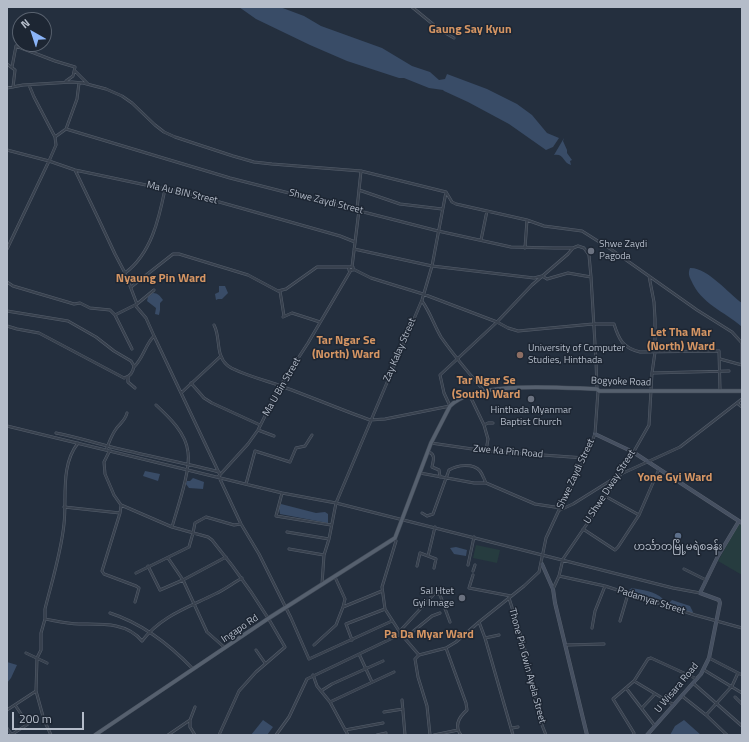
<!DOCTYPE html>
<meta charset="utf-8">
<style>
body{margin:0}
#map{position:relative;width:749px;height:742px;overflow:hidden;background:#242f3e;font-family:"Titillium Web",sans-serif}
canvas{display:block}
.frame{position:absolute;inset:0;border:8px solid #b4bcc9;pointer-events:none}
.north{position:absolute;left:12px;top:12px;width:40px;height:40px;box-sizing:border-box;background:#1d2633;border:1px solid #59626f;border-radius:50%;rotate:321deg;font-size:11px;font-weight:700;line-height:16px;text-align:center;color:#b4bcc9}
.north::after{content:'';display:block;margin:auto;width:14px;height:18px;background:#8ab4f8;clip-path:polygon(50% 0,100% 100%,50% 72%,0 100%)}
.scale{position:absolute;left:12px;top:712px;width:72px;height:18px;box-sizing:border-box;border:2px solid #b4bcc9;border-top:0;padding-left:5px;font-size:12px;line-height:14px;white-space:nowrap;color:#b4bcc9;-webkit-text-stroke:3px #1d2633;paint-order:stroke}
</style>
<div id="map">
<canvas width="749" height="742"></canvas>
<div class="frame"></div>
<div class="north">N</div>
<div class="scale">200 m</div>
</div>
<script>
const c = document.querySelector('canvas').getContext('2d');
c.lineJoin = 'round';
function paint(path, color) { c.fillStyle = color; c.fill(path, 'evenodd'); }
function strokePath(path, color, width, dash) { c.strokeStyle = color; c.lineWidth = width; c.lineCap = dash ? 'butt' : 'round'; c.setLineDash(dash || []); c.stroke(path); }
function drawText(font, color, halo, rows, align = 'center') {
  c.font = font + ' "Titillium Web","Noto Sans Myanmar",sans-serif'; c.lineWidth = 3; c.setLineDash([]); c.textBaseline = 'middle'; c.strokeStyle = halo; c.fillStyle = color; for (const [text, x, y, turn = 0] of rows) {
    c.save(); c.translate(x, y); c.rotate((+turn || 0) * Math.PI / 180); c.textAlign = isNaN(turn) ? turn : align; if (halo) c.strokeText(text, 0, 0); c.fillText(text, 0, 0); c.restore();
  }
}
const green = new Path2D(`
 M 739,524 L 742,526 L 742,575 L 718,561 Z
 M 476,545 L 500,550 L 497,563 L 473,558 Z`);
const water = new Path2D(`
 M 239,7 L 280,7 L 304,16 L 321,26 L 382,48 L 412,66 L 430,72 L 439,80 L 445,79 L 447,74 L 487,89 L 517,104 L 532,115 L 547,133 L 559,138 L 553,147 L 546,150 L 509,124 L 468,102 L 444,91 L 443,90 L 429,88 L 404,78 L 399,78 L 347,61 L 310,45 L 256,19 Z
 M 564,138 L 563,141 L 567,150 L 567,153 L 572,160 L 570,161 L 571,165 C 563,163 564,153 554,155 Z
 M 690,268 C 707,267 729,294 742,303 L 742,327 C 724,311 701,304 691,280 C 689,276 688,273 690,268 Z
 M 219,286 L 225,286 L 228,293 L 222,299 L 218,299 L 216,300 L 215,294 L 219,292 Z
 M 153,293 C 158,293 160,296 163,300 L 160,303 L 160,310 L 159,315 L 155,314 L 156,308 L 147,301 L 148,297 Z
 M 145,471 L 160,474 L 158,481 L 143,476 Z
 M 193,478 L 204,482 L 203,489 L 189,488 L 186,484 L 187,481 L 190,481 Z
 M 281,504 L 316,513 L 325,512 L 328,514 L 328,523 L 280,514 L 279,508 Z
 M 456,547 L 467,550 L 466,556 L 454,554 L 450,548 Z
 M 632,588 C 642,590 655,591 663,599 L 662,606 L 628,595 L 627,593 L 629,590 Z
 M 672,600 L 690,606 L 693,612 L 691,615 L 668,608 L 668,604 Z
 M 7,662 L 17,665 L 11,678 L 7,683 Z
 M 263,720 L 273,727 L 267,735 L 251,735 Z
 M 684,720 L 701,735 L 670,735 L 675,726 Z`);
const street = new Path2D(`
 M 412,7 L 440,30 L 454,38
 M 7,64 L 15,70 L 13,87
 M 12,67 L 16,46 L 55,61 L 75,67 L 73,76 L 66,81
 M 75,71 L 88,84
 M 29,85 L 34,97 L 55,137
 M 7,88 L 23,85 L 72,82 L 83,83 L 106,89 L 122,96 L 132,103 L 155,125 L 164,132 L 175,137 L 233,156 L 254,162 L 272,164 L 361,171 L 446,192 L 452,202 L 456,204 L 527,220 L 544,226 L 582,231 L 612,250 L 697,310 L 732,332 L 742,343 L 742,365
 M 66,129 L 77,99 L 79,83
 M 7,150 L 49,161 L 75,170 L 198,196 L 340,236 L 355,242
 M 75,170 L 99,220 L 115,254 L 125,273 L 137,304
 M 359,190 L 400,204 L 442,209
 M 357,209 L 361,171
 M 481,240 L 487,211
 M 525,248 L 527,220
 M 7,249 L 49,161 L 56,145 L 55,137 L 66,129 L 230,178 L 438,231 L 511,247 L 554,248 L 573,248 L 578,246 L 584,248 L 589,255 L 591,277 L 596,361 L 597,389
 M 354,249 L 432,266 L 534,278 L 542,276 L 547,279 L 568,273 L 591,277
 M 349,267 L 353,267 L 353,270 L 349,270 Z
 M 352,267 L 359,210
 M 353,269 L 371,278 L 423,294 L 497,322 L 508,328 L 518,331 L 593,324 L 614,324 C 619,340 623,348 640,352 L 719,351 L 720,390
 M 125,273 C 151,254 159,219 165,189
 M 7,282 L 13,286 L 74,304 L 80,303 L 90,308 L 110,310 L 115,315 L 132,349
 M 131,287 L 173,254 L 179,254 L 248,275 L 278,291 L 286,289 L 317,267 L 349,267
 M 280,291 L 284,316
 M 422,301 C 430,312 434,325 441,337 C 454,356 469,373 484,391
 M 135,305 L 146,318 L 154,336
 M 7,311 L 68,321 L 96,337 L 114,351 L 131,361 L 134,366 C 133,372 130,377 124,378 L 39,333 L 17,329 L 7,326
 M 115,315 L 137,304 L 154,290
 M 283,317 L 292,313 L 320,322
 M 214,325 C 221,338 215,354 227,365 C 234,372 267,381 278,385 C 309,396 339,409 370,420 L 385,419 L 450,406 L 444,393 L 440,375 L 497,322 L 532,285 L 568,254 L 573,248
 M 720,359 L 742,365
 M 134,367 C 144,357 145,345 154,336 L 220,475
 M 652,373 L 729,371
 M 128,377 L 128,382 L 135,388
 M 191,383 L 204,398 L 212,403 L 260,425
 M 181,393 L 221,356
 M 470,396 L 484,425 L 488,439 L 486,451
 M 737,403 L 742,407
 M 156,405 C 169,417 186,433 188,452 C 191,470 177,509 172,527
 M 484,425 L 488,423 L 493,423
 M 7,426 L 282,493 L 336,503 L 673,588 L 700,593
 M 258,430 L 274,436
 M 56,433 C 82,438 107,447 133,452 C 161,459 190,464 219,472
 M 431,443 L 486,451 L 585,458
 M 106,450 C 109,443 111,436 116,429 C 120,423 125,421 127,413
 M 110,450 L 104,462 L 105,474 L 114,495 L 121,505 L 172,527 L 208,537 L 212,540 C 240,574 264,609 285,647 L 256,672 L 239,691 L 219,735
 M 429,452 C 436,455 433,461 432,467 L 439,470 L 440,477
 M 420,473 L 474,483 L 486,483 L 535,504 L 561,508
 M 218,477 L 248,444 L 258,430 L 280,386 L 308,343 L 351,270
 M 219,477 L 241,524 L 259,554 L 291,618 L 309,659 L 392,621
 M 246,484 L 255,451 L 290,462 L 296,448 L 305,446 L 312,435
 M 282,493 L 276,516 L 331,525
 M 605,496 L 639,515 L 659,469
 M 121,506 L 120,513 L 102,571 L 104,574 L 136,586 L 139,588 L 135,602
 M 64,507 L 120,513
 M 560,510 L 573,504 L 621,474 L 680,447 L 742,399
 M 422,513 L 427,516 L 433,514 L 449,470 C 457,465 473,463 480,471 C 483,475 484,479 486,483
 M 583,529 L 615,550 L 618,547 L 639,515
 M 287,532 L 329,539 L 336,503 L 422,300 L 432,266 L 446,192
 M 395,538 L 396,541 L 382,587 L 385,609 L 401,634 L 419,655 L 446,648 L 456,642 L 479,622 L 524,586 L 539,572 L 546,538 L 559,510 L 574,482 L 585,458 L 595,434 L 598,391
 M 289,549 L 324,555
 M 428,556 L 435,527
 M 168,558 L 183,580 L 207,632 L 224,647
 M 468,565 L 474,537
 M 148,566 L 160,590 L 183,580 L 226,557
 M 417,566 L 420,553 L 436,559 L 434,568
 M 684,569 L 706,580
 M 473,571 L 475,565
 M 136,573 L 189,547 L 193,533 L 195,523 L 206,517 L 234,525 L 241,524
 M 473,575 L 469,588 L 511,596
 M 559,576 L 605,586 L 695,615 L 742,628
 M 322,584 L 324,555 L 329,539
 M 553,589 L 559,576 L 563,559 L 621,474 L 649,425 L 652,373 L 655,352 L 655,319 L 654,302 L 649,276
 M 509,598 L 524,646 L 542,725 L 546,735
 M 343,607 L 382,591
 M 110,613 C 141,623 170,645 193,669
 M 45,619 C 56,621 67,624 79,624 C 101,624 127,622 142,641 C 161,616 187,608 215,594 C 224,590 233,583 242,578
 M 620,621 L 628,594
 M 479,622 L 485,638 L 513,735
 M 592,628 L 595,611 L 605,586
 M 400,631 L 435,593 L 440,595 L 450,622
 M 405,638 L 432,616 L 440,613
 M 485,638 L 499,635
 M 352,640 L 346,624 L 385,609
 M 314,645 L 336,625 L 343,607 L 345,599 L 335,577
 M 566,645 L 604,644
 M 446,648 L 466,703 L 467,710 C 459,717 454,726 461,735
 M 256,650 L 265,663
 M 26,653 L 47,663
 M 359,654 L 372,682
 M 419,655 L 415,659 L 418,677 L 427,706 L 430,735
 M 709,658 L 742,675
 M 704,670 L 742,693
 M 313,675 L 317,686 L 330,702 L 348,735
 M 634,681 L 674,705
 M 693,683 L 742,726
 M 626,688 L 655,726
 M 321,691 L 332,684 L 383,661
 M 682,696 L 706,715 L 727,735
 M 735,697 L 742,704
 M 402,700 L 405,735
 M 330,702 L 394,672
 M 195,707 L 190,720 L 190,727 L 195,735
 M 642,708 L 655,694
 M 7,710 L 36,691
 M 384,712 L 403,709
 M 706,715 L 732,686 L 738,673
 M 7,728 L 12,735
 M 512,728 L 518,727
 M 345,730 L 383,723
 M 11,735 L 28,724 L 15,705
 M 51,735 L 44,720 L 36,691 L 37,658 L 41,650 L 41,633 L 45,619 L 45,609 C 52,581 61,553 64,524 C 67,497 60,466 78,443
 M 168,735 L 190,720
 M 276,735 L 289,717 L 307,679 L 401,634
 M 377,735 L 386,733
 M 434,735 L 458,730
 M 633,735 L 634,733 L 613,699 L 634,681 L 648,659 L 651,658 L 697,679`);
const secondary = new Path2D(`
 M 595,434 L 633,452 L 742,523
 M 542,564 L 553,589 L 555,603 L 587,735
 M 647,735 L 701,674 L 709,658 L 720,603 L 719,600 L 700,593 L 718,556 L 739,521`);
const primary = new Path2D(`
 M 95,735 L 269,618 L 395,538 L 431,443 L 450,406 C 476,380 561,388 597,389 L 599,391 L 742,391`);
const markers = [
 [591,251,4,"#6b7280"],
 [520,355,4,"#8d6e63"],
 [531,399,4,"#6b7280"],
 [678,536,4,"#5c6f8a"],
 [462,598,4,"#6b7280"]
];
const streetNames = [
 ["Ma Au BIN Street",182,193,13],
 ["Shwe Zaydi Street",326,202,14],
 ["Zay Kalay Street",400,350,-67],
 ["Bogyoke Road",621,382,2],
 ["Ma U Bin Street",282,387,-60],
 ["Zwe Ka Pin Road",508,452,5],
 ["Shwe Zaydi Street",576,474,-65],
 ["U Shwe Dway Street",610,487,-57],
 ["Padamyar Street",651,601,18],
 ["Ingapo Rd",240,629,-34],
 ["Thone Pin Gwin Ayela Street",527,666,75],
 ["U Wisara Road",677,688,-50]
];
const poiNames = [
 ["Shwe Zaydi",599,245],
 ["Pagoda",599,257],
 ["University of Computer",528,349],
 ["Studies, Hinthada",528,361],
 ["Hinthada Myanmar",531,411,"center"],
 ["Baptist Church",531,423,"center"],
 ["ဟင်္သာတမြို့မရဲစခန်း",678,548,"center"],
 ["Sal Htet",454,592,"right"],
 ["Gyi Image",454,604,"right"]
];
const quarterNames = [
 ["Gaung Say Kyun",470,30],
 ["Nyaung Pin Ward",161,279],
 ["Let Tha Mar",681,333],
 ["(North) Ward",681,347],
 ["Tar Ngar Se",346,341],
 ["(North) Ward",346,355],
 ["Tar Ngar Se",486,381],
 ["(South) Ward",486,395],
 ["Yone Gyi Ward",675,478],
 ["Pa Da Myar Ward",429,635]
];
paint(green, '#263c3f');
paint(water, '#394c67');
strokePath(street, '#565f6c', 3);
strokePath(secondary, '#565f6c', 4);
strokePath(primary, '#414a57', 4.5);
strokePath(street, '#38414e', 2);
strokePath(secondary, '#465061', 3);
strokePath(primary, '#56606e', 3.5);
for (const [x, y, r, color] of markers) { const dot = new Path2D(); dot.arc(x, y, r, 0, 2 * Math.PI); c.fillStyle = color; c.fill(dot); strokePath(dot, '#1d2633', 1.5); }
drawText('10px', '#b4bcc9', '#1d2633', streetNames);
drawText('10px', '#b4bcc9', '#1d2633', poiNames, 'left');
drawText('bold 12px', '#d59563', '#1d2633', quarterNames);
</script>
